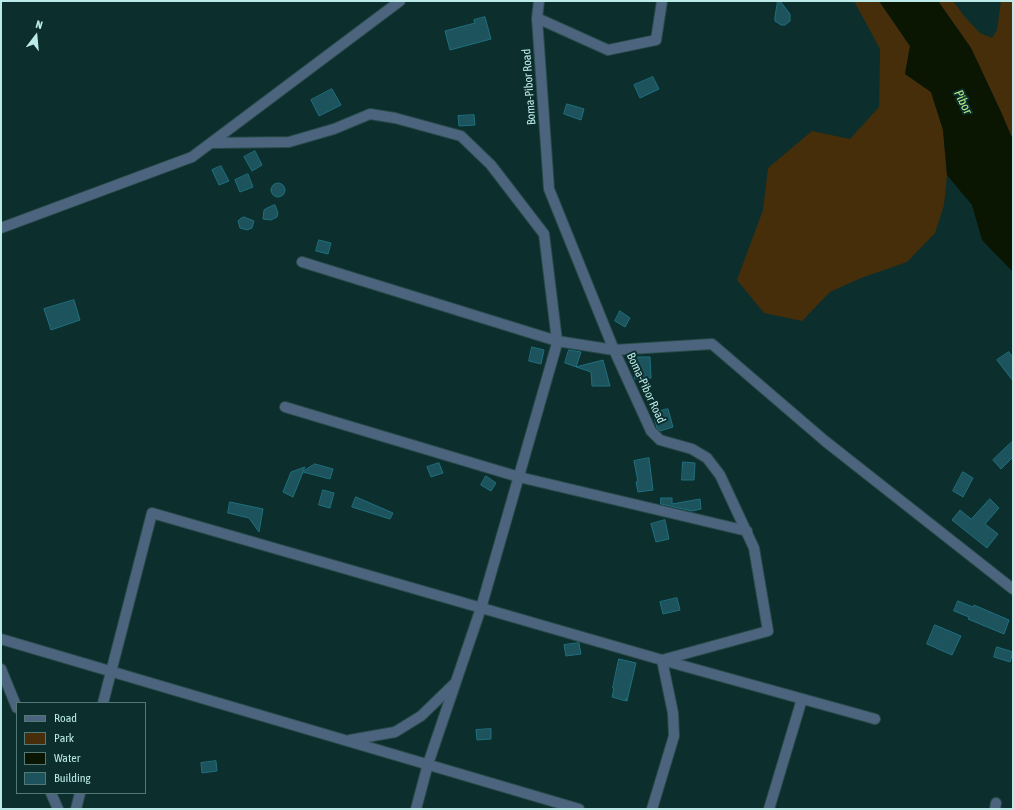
<!DOCTYPE html>
<style>
body{margin:0}
#map{position:relative;width:1014px;height:810px;overflow:hidden;background:#0c2e2d;font-family:"Asap Condensed",sans-serif}
canvas{display:block}
.frame{position:absolute;inset:0;border:2px solid #bbeae8;pointer-events:none}
.legend{position:absolute;left:16px;top:702px;width:130px;height:92px;box-sizing:border-box;background:#0c2e2d;border:1px solid #527978;margin:0;padding:5px 7px;list-style:none;font-size:12px;color:#bbeae8}
.legend li{display:flex;align-items:center;gap:8px;height:20px}
.legend b{width:20px;border:1px solid #527978}
.north{position:absolute;left:16px;top:16px;width:40px;height:40px;-webkit-text-stroke:3px #0c2e2d;paint-order:stroke;rotate:16deg;font-size:11px;font-weight:700;line-height:16px;text-align:center;color:#bbeae8}
.north::after{content:'';display:block;margin:auto;width:14px;height:18px;background:#bbeae8;clip-path:polygon(50% 0,100% 100%,50% 72%,0 100%)}
</style>
<div id="map">
<canvas width="1014" height="810"></canvas>
<div class="frame"></div>
<ul class="legend">
<li><b style="height:5px;background:#4d647e"></b>Road</li>
<li><b style="height:11px;background:#462e0a"></b>Park</li>
<li><b style="height:11px;background:#0a1502"></b>Water</li>
<li><b style="height:11px;background:#1d535d"></b>Building</li>
</ul>
<div class="north">N</div>
</div>
<script>
const c = document.querySelector('canvas').getContext('2d');
c.lineJoin = 'round';
function paint(path, color) { c.fillStyle = color; c.fill(path, 'evenodd'); }
function strokePath(path, color, width, dash) { c.strokeStyle = color; c.lineWidth = width; c.lineCap = dash ? 'butt' : 'round'; c.setLineDash(dash || []); c.stroke(path); }
function drawText(font, color, halo, rows, align = 'center') {
  c.font = font + ' "Asap Condensed",sans-serif'; c.lineWidth = 4; c.setLineDash([]); c.textBaseline = 'middle'; c.strokeStyle = halo; c.fillStyle = color; for (const [text, x, y, turn = 0] of rows) {
    c.save(); c.translate(x, y); c.rotate((+turn || 0) * Math.PI / 180); c.textAlign = isNaN(turn) ? turn : align; if (halo) c.strokeText(text, 0, 0); c.fillText(text, 0, 0); c.restore();
  }
}
const green = new Path2D(`
 M 854,1 L 879,1 L 910,46 L 905,74 L 931,92 L 943,130 L 947,175 L 944,205 L 935,233 L 907,262 L 861,278 L 830,292 L 802,321 L 764,313 L 737,280 L 763,210 L 768,168 L 812,131 L 850,139 L 879,107 L 880,49 Z
 M 938,1 L 953,1 L 964,16 L 980,33 L 992,38 L 997,30 L 1001,1 L 1013,1 L 1013,140 L 1001,112 L 971,48 Z`);
const water = new Path2D(`
 M 879,1 L 938,1 L 971,48 L 1001,112 L 1013,140 L 1013,272 L 982,240 L 972,205 L 947,175 L 943,130 L 931,92 L 905,74 L 910,46 Z`);
const building = new Path2D(`
 M 778,1 L 780,1 L 790,14 L 790,21 L 785,25 L 781,25 L 775,21 L 775,17 Z
 M 485,17 L 491,39 L 450,50 L 445,31 L 475,23 L 474,20 Z
 M 653,77 L 659,89 L 640,98 L 634,85 Z
 M 332,89 L 341,105 L 319,116 L 311,100 Z
 M 567,104 L 584,109 L 581,120 L 564,114 Z
 M 474,115 L 475,125 L 459,126 L 458,116 Z
 M 255,151 L 262,165 L 252,171 L 244,157 Z
 M 221,166 L 229,181 L 219,185 L 212,170 Z
 M 248,174 L 253,187 L 240,192 L 235,180 Z
 M271 190a7 7 0 1 1 14 0a7 7 0 1 1-14 0Z
 M 275,205 L 278,213 L 277,217 L 271,220 L 263,219 L 264,210 L 267,208 Z
 M 244,217 L 254,221 L 252,228 L 247,230 L 240,228 L 238,221 L 240,219 Z
 M 319,240 L 331,243 L 328,254 L 316,251 Z
 M 74,300 L 80,320 L 51,330 L 44,309 Z
 M 620,311 L 630,318 L 625,327 L 615,321 Z
 M 532,347 L 544,350 L 541,364 L 529,361 Z
 M 569,350 L 581,352 L 576,367 L 603,360 L 610,386 L 592,386 L 591,372 L 565,363 Z
 M 1009,352 L 1013,358 L 1013,381 L 997,360 Z
 M 635,357 L 650,357 L 651,378 L 635,379 Z
 M 668,409 L 673,427 L 660,431 L 657,428 L 653,413 Z
 M 1013,441 L 1013,457 L 1001,469 L 993,460 Z
 M 649,458 L 653,490 L 638,492 L 636,482 L 638,482 L 634,461 Z
 M 683,462 L 695,463 L 694,480 L 682,480 Z
 M 439,463 L 443,473 L 431,477 L 427,467 Z
 M 315,464 L 333,469 L 330,479 L 303,472 L 293,497 L 283,492 L 291,472 L 305,467 L 303,471 Z
 M 963,472 L 973,478 L 963,497 L 953,491 Z
 M 486,476 L 496,483 L 491,491 L 481,485 Z
 M 323,490 L 334,493 L 330,508 L 319,505 Z
 M 356,497 L 393,513 L 390,519 L 352,507 Z
 M 661,498 L 672,498 L 672,504 L 700,499 L 701,509 L 692,511 L 661,504 Z
 M 990,499 L 999,508 L 985,524 L 998,534 L 987,548 L 952,520 L 960,510 L 971,519 Z
 M 230,502 L 263,509 L 259,532 L 249,518 L 228,513 Z
 M 665,520 L 669,539 L 656,542 L 651,524 Z
 M 677,598 L 680,610 L 663,614 L 660,602 Z
 M 958,601 L 973,607 L 974,605 L 1009,620 L 1004,634 L 968,619 L 969,617 L 954,611 Z
 M 935,625 L 961,636 L 952,655 L 927,644 Z
 M 579,643 L 581,654 L 566,656 L 564,645 Z
 M 997,647 L 1013,652 L 1010,662 L 994,657 Z
 M 619,659 L 636,663 L 627,701 L 626,698 L 626,701 L 612,697 L 614,688 L 613,688 Z
 M 491,729 L 491,739 L 477,740 L 476,730 Z
 M 216,761 L 217,771 L 202,773 L 201,763 Z`);
const minor = new Path2D(`
 M 539,1 L 537,18 L 549,189 L 614,350 L 651,431 L 660,440 L 692,449 L 707,458 L 720,475 L 754,548 L 768,631 L 662,660 L 673,713 L 674,736 L 652,809
 M 537,18 L 608,50 L 656,40 L 662,1
 M 211,143 L 289,142 L 334,129 L 370,114 L 395,118 L 461,136 L 491,165 L 544,234 L 557,341 L 556,347 L 481,608 L 428,764 L 416,809
 M 1,228 L 192,157 L 400,1
 M 302,262 L 557,341 L 614,350 L 712,344 L 825,441 L 1013,589
 M 285,407 L 519,477 L 747,531
 M 1,639 L 579,809
 M 1,669 L 17,708
 M 103,703 L 152,513 L 662,660 L 875,719
 M 350,740 L 395,732 L 421,716 L 454,684
 M 51,793 L 58,809
 M 76,809 L 80,793
 M 769,809 L 802,699
 M 995,809 L 996,803`);
const streetNames = [
 ["Boma-Pibor Road",529,87,-94],
 ["Boma-Pibor Road",646,388,65]
];
const waterNames = [
 ["Pibor",963,102,63]
];
paint(green, '#462e0a');
paint(water, '#0a1502');
paint(building, '#1d535d');
strokePath(building, '#1f707e', 1);
strokePath(minor, '#284c4b', 12);
strokePath(minor, '#4d647e', 10);
drawText('12px', '#bbeae8', '#0c2e2d', streetNames);
drawText('italic 13px', '#b6ed89', '#0c2e2d', waterNames);
</script>
